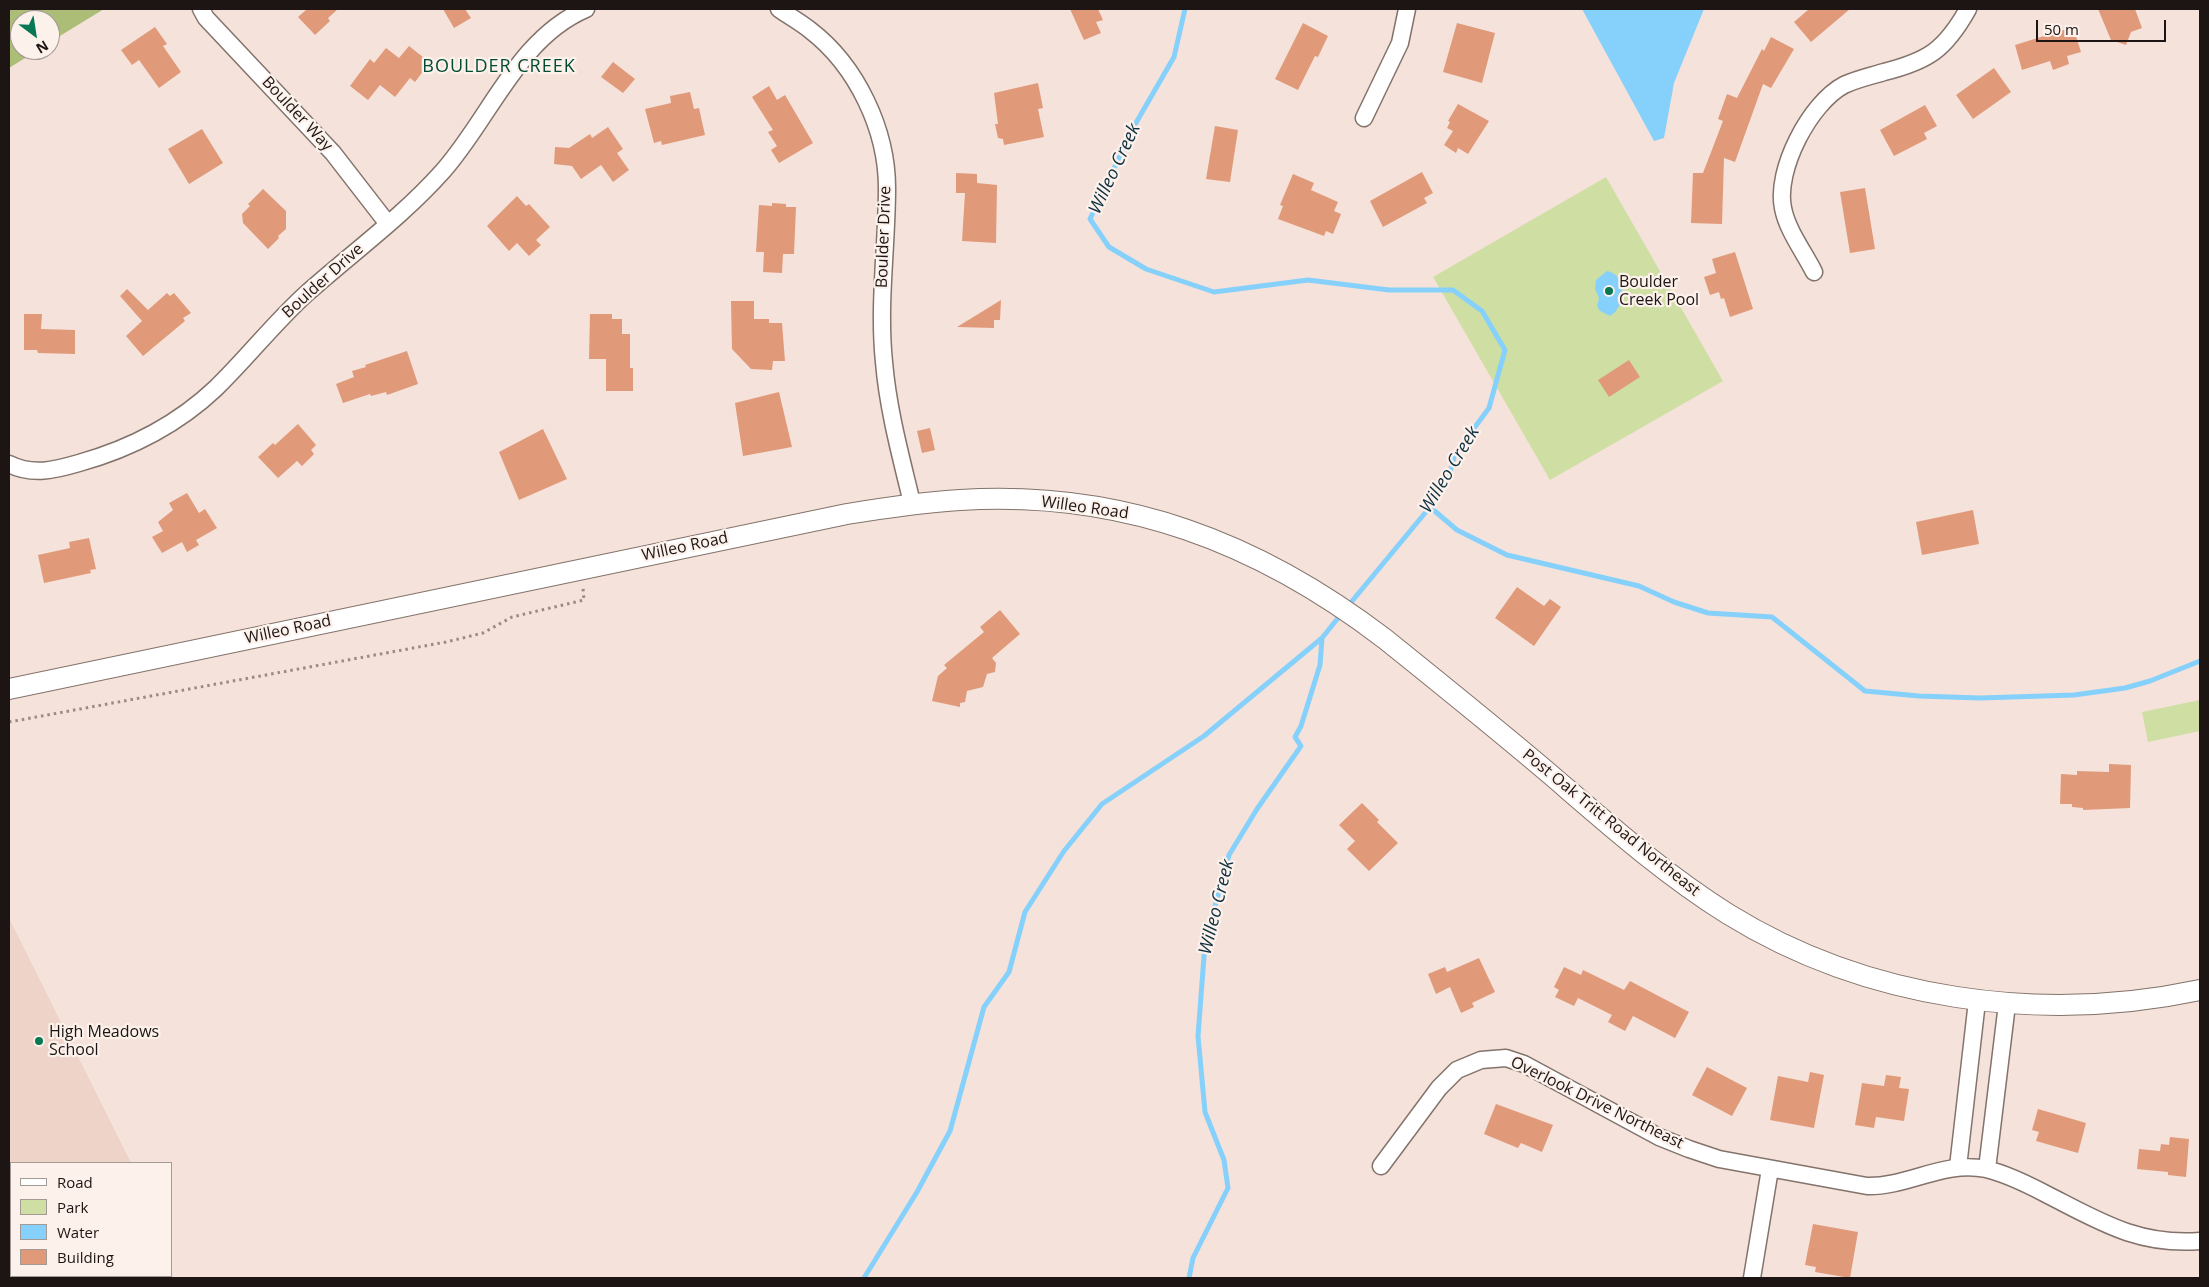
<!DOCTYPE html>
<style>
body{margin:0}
#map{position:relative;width:2209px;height:1287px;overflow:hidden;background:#f5e2da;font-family:"Open Sans",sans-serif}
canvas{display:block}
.frame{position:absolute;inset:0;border:10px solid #1c1513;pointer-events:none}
.legend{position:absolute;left:10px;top:1162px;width:162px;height:115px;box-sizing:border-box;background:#fdf1ec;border:1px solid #a39995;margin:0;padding:6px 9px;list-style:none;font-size:15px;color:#1c1513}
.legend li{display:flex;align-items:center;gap:10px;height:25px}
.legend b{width:25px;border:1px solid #a39995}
.north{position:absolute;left:10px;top:10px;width:50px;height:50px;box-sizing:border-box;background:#fdf1ec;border:1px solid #a39995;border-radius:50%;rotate:149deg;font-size:14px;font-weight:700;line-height:20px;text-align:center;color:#1c1513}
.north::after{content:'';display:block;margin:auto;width:18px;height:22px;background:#077853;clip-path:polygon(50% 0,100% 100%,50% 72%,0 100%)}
.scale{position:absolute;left:2036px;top:20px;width:130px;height:22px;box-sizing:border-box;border:2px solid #1c1513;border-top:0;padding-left:6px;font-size:15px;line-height:18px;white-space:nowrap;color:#1c1513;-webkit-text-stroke:4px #fdf1ec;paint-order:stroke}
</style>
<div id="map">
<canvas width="2209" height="1287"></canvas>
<div class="frame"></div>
<ul class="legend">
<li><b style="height:6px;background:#fff"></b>Road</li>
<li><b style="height:14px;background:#cfdfa4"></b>Park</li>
<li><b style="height:14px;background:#86d1fb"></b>Water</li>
<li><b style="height:14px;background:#e09a7a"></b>Building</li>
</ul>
<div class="north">N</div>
<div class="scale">50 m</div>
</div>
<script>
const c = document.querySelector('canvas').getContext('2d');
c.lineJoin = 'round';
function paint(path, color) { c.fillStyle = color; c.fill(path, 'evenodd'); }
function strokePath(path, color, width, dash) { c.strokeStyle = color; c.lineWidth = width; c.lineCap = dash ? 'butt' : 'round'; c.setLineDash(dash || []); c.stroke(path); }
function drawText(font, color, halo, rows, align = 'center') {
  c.font = font + ' "Open Sans",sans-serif'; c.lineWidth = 4.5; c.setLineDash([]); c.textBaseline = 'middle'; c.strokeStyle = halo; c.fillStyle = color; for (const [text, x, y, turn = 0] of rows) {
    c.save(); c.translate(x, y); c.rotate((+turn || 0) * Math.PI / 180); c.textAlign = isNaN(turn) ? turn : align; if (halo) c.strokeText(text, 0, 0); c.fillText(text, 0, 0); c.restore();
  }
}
const built = new Path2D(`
 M 9,918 L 131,1163 L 11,1163 L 11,1276 L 152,1276 L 148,1278 L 9,1278 Z`);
const green = new Path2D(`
 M 1606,177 L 1723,381 L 1550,480 L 1433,277 Z
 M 2200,700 L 2200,731 L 2148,742 L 2142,712 Z
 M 9,1169 L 11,1169 L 11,1276 L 60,1276 L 59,1278 L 9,1278 Z`);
const forest = new Path2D(`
 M 9,9 L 104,9 L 50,42 L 50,20 L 20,20 L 20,50 L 38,50 L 9,68 Z`);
const water = new Path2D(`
 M 1582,9 L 1704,9 L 1674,83 L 1664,138 L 1654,141 Z
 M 1607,271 C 1628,275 1626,307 1610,316 L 1600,311 L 1597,306 L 1599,298 L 1595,289 L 1596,280 Z`);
const stream = new Path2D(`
 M 1185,9 L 1174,57 L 1133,128 L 1090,219 L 1109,247 L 1146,269 L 1214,292 L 1308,280 L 1389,290 L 1453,290 L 1482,311 L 1505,350 L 1489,408 L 1455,454 L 1448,479 L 1430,507 L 1348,606
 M 1430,507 L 1457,530 L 1507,555 L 1639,586 L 1674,602 L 1708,613 L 1772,617 L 1865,691 L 1919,696 L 1980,698 L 2074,695 L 2125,688 L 2150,681 L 2200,661
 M 864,1278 L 917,1192 L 950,1131 L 984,1007 L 1009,972 L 1025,912 L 1064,851 L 1102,804 L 1204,736 L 1322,638
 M 1189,1278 L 1193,1258 L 1228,1188 L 1224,1160 L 1205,1112 L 1198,1036 L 1205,943 L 1229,855 L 1257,809 L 1301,746 L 1295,737 L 1301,726 L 1320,665 L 1322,638 L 1342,613`);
const building = new Path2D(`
 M 307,9 L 338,9 L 328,18 L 330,21 L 315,35 L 298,17 Z
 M 443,9 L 465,9 L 471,18 L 454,28 Z
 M 1070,9 L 1098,9 L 1103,20 L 1096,22 L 1101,33 L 1084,40 Z
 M 1809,9 L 1850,9 L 1811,42 L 1794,22 Z
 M 2098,9 L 2135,9 L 2142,28 L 2131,32 L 2126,45 L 2111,40 Z
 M 1303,23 L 1328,36 L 1318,57 L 1315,56 L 1298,90 L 1275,79 Z
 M 1457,23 L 1495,33 L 1482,83 L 1443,72 Z
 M 155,27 L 167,44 L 163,46 L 181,72 L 159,88 L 139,60 L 132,65 L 121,50 Z
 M 2073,27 L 2081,52 L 2067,56 L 2069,64 L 2053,70 L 2050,61 L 2022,70 L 2015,45 Z
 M 1771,37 L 1794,49 L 1771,88 L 1763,84 L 1735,162 L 1724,158 L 1722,224 L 1691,223 L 1693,173 L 1703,173 L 1723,121 L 1718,119 L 1727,94 L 1737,98 L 1762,49 L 1764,51 Z
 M 409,46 L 428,61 L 422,69 L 424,70 L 415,82 L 410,78 L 395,97 L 380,85 L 368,100 L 350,86 L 370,59 L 374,63 L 386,48 L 399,58 Z
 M 613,62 L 635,79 L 623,93 L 601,77 Z
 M 1994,68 L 2011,92 L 1973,119 L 1956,95 Z
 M 1038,83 L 1043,108 L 1038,109 L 1044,137 L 1004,145 L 1003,139 L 998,138 L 995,124 L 998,124 L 994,93 Z
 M 769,86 L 777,100 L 785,95 L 813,143 L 779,163 L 771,150 L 777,146 L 768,132 L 773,130 L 752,97 Z
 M 690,92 L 694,109 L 699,108 L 705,135 L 662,145 L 661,141 L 654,143 L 645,109 L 671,103 L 670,96 Z
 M 1458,104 L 1489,121 L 1468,154 L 1458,148 L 1456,153 L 1444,145 L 1453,131 L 1447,128 L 1450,122 L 1448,121 Z
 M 1925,105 L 1937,126 L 1924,133 L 1927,139 L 1894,156 L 1880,130 Z
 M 1215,126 L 1238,130 L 1230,182 L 1206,179 Z
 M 608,127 L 623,149 L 617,153 L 629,170 L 613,182 L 601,165 L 581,179 L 572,166 L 554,164 L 555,147 L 569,148 L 590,134 L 592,138 Z
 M 202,129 L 223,163 L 189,184 L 168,149 Z
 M 1422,172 L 1433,193 L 1424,198 L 1427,203 L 1383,227 L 1370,201 Z
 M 956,173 L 977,174 L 977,183 L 997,185 L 996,243 L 962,241 L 965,193 L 956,193 Z
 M 1293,174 L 1314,183 L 1311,190 L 1338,202 L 1334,211 L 1341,214 L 1333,234 L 1326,231 L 1324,236 L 1278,219 L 1283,206 L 1280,205 Z
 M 1865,188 L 1875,249 L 1850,253 L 1840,192 Z
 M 263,189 L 286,211 L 286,229 L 278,236 L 279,238 L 268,249 L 243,223 L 242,214 L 250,206 L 248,204 Z
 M 517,196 L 526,206 L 529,204 L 550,227 L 536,240 L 541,245 L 529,256 L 517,243 L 509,251 L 487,226 Z
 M 772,203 L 786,204 L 786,207 L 796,207 L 794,254 L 783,254 L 782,273 L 763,272 L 764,252 L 756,252 L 759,205 L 772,206 Z
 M 1735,252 L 1753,309 L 1730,317 L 1724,298 L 1721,299 L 1719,292 L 1710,295 L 1704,277 L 1716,273 L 1712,259 Z
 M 127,289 L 148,310 L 167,293 L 170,296 L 174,293 L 191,313 L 183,318 L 185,321 L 143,356 L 126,336 L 142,321 L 120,296 Z
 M 1001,300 L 1000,320 L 994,320 L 994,328 L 957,327 Z
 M 731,301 L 754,301 L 754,319 L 769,319 L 769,323 L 782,323 L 785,361 L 773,361 L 772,370 L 751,369 L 732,349 Z
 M 24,314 L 42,314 L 41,329 L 75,330 L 75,354 L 38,353 L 37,350 L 24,350 Z
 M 590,314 L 612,314 L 612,319 L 622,319 L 622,334 L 630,334 L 630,368 L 633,368 L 633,391 L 606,391 L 606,359 L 589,359 Z
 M 407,351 L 418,384 L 387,395 L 386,392 L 371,396 L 370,394 L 343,403 L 336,384 L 354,377 L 352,371 L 366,367 L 365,365 Z
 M 1629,360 L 1640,377 L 1609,397 L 1598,380 Z
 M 779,392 L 792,447 L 743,456 L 735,403 Z
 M 298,424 L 316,445 L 311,450 L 314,454 L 302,466 L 297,461 L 278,478 L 258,457 L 273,443 L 275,445 Z
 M 930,428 L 935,450 L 922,453 L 917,431 Z
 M 543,429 L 567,479 L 519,500 L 499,452 Z
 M 187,493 L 199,513 L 205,509 L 217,528 L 196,540 L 199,545 L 187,552 L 182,542 L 162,553 L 152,537 L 163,531 L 158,522 L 173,510 L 169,503 Z
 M 1973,510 L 1979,544 L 1922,555 L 1916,522 Z
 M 89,538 L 96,569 L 90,570 L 91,573 L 44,583 L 38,555 L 70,548 L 69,542 Z
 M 1517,587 L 1544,606 L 1550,599 L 1561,607 L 1534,646 L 1495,618 Z
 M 1000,610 L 1020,634 L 992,658 L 996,663 L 995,672 L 987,674 L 983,687 L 967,691 L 965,702 L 960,703 L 960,707 L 932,701 L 938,676 L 947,668 L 944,665 L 984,632 L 980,627 Z
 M 2109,764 L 2131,765 L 2130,808 L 2083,810 L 2083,808 L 2072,807 L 2072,804 L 2060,804 L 2061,774 L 2077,775 L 2077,771 L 2109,772 Z
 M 1362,803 L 1379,820 L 1377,822 L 1398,843 L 1369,871 L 1347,849 L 1355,841 L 1339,825 Z
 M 1479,958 L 1495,992 L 1472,1003 L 1474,1007 L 1461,1013 L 1450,987 L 1436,994 L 1428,974 L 1445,967 L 1447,972 Z
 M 1564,967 L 1581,975 L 1583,970 L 1624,990 L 1630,981 L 1689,1012 L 1675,1038 L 1633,1016 L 1625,1031 L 1608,1022 L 1612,1015 L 1578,998 L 1574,1006 L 1555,997 L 1559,990 L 1554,987 Z
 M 1707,1067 L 1747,1088 L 1732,1116 L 1692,1095 Z
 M 1810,1072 L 1824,1075 L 1814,1128 L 1770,1120 L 1778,1076 L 1808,1082 Z
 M 1886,1075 L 1901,1077 L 1899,1088 L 1909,1089 L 1904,1121 L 1876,1117 L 1874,1128 L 1855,1125 L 1862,1083 L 1884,1086 Z
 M 1496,1104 L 1553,1125 L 1542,1152 L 1521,1143 L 1518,1148 L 1484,1134 Z
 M 2038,1109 L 2086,1123 L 2078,1153 L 2036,1141 L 2039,1132 L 2032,1130 Z
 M 2170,1137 L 2189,1139 L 2186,1177 L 2168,1175 L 2168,1172 L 2137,1169 L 2139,1149 L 2160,1151 L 2161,1144 L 2169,1145 Z
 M 1813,1224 L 1858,1232 L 1850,1278 L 1815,1272 L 1816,1267 L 1805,1265 Z`);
const path = new Path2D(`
 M 9,722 L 446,642 L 483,633 L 512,617 L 584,600 L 583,588`);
const minor = new Path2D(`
 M 201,9 L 206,18 L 333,153 L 388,224
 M 779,9 C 789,16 800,22 810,30 C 857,66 887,130 887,188 C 887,246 878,304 884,362 C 888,410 901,457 912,503
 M 1364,118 L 1400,43 L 1407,9
 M 1814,272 C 1804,252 1787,230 1783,208 C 1775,170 1810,103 1844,85 C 1857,79 1871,76 1884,72 C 1928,61 1945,50 1968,9
 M 9,464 C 33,476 55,470 79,463 C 129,449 178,424 216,388 C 247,358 274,323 306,294 C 352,253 402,217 443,171 C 490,118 518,38 586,9
 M 1381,1166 L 1439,1088 L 1457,1070 L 1481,1060 L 1506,1058 L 1524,1064 L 1659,1137 L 1689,1149 L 1719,1159 L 1867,1186 C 1908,1187 1944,1160 1986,1169 C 2007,1174 2027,1184 2046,1194 C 2099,1221 2138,1246 2200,1241
 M 1958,1167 L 1977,1001
 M 1987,1169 L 2007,1004
 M 1752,1278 L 1770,1169`);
const tertiary = new Path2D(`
 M 9,689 L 847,514 C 884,508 922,502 960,500 C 1122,490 1258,542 1385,639 C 1441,684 1497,729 1551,775 C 1608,824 1664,874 1728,914 C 1867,1000 2041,1024 2200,990`);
const markers = [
 [1609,291,5,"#077853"],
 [39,1041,5,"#077853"]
];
const streetNames = [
 ["Boulder Way",297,114,47],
 ["Boulder Drive",884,237,-88],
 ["Boulder Drive",323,281,-42],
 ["Willeo Road",1085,508,8],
 ["Willeo Road",685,547,-12],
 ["Willeo Road",288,630,-12],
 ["Post Oak Tritt Road Northeast",1611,823,39],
 ["Overlook Drive Northeast",1597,1103,26]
];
const poiNames = [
 ["Boulder",1619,282],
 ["Creek Pool",1619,300],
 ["High Meadows",49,1032],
 ["School",49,1050]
];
const neighbourhoodNames = [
 ["BOULDER CREEK",499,67]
];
const waterNames = [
 ["Willeo Creek",1115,169,-65],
 ["Willeo Creek",1450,470,-59],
 ["Willeo Creek",1217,907,-76]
];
paint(built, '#eed3c8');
paint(green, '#cfdfa4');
paint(forest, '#abbd77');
paint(water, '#86d1fb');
strokePath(stream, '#86d1fb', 5);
paint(building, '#e09a7a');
strokePath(minor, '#83736b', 19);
strokePath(tertiary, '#83736b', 22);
strokePath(path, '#988a85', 3, [2.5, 4]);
strokePath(minor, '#fff', 16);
strokePath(tertiary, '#fff', 20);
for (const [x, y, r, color] of markers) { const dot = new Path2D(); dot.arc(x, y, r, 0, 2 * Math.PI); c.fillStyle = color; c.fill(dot); strokePath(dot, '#fdf1ec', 2); }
drawText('16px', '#1c1513', '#fdf1ec', streetNames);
drawText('16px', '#1c1513', '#fdf1ec', poiNames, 'left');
c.letterSpacing = '1px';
drawText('18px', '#004b32', '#fdf1ec', neighbourhoodNames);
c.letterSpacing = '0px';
drawText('italic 18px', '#0d3041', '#fdf1ec', waterNames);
</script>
